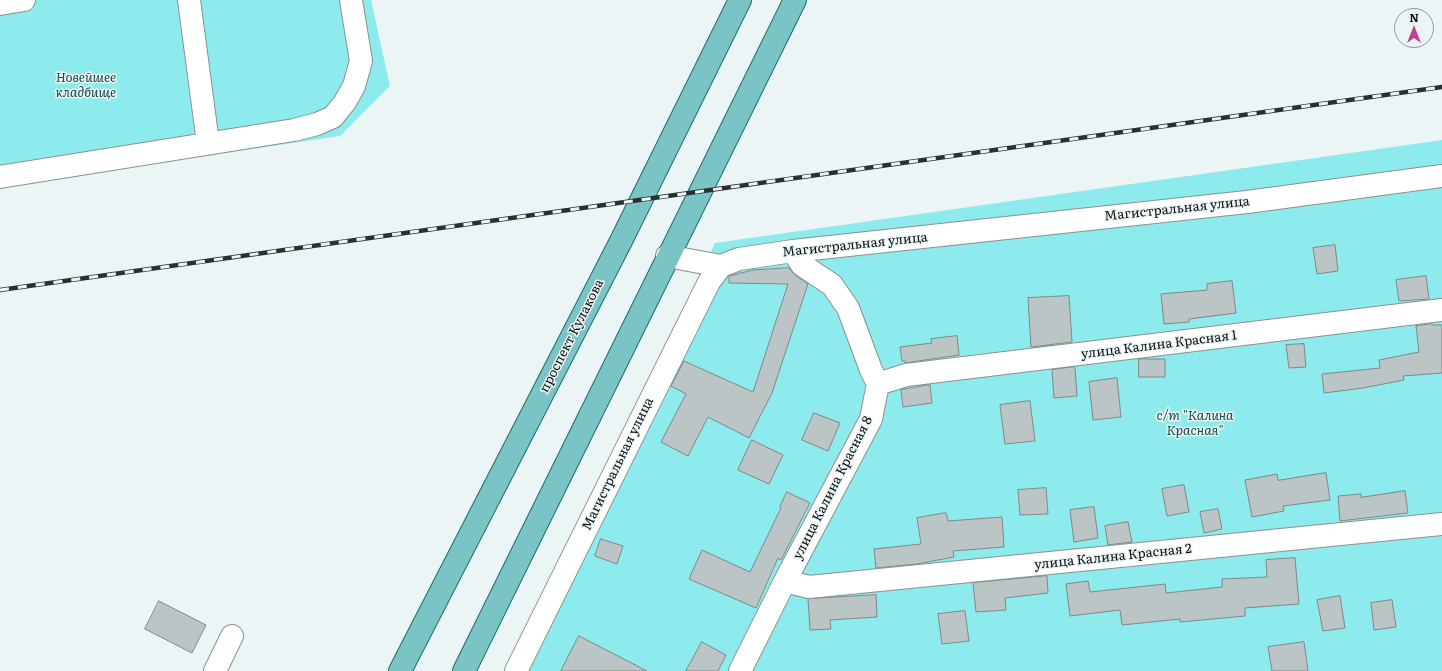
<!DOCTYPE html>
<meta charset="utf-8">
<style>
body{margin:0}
#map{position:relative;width:1442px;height:671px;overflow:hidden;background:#ecf5f5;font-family:Literata,serif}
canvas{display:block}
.north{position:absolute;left:1394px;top:8px;width:40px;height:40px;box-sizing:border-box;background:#ecf5f5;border:1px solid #939999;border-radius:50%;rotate:0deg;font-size:11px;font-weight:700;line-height:16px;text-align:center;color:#0d1010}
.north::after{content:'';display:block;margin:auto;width:14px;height:18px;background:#c0418d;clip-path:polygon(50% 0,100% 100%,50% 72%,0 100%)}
</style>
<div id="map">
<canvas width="1442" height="671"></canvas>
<div class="north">N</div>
</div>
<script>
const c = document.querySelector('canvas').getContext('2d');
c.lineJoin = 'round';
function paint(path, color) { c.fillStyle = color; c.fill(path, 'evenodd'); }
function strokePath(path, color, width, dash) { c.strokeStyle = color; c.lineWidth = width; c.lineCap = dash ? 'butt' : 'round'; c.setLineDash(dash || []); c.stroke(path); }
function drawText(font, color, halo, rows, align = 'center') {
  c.font = font + ' Literata,serif'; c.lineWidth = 3; c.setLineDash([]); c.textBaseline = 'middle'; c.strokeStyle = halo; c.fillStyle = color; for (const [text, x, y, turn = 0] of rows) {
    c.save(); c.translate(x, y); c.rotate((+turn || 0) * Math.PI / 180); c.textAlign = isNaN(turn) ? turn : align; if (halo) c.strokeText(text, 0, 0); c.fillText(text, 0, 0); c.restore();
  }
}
const green = new Path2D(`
 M 0,0 L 371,0 L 390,86 L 340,136 L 0,186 Z
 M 1442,140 L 1442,671 L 510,671 L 715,243 Z`);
const building = new Path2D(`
 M 1335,245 L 1338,271 L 1317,274 L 1313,248 Z
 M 789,268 L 795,275 L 808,284 L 772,393 L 749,438 L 708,417 L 688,456 L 661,442 L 686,394 L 671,386 L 684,361 L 753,392 L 788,284 L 729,283 L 729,276 L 753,270 Z
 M 1426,276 L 1429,299 L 1399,301 L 1396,280 Z
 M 1232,281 L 1236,313 L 1189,319 L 1189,322 L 1164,324 L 1161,294 L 1207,290 L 1207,284 Z
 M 1069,296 L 1072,342 L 1031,347 L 1028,298 Z
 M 1432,324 L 1432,325 L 1442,325 L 1442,373 L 1403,376 L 1404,380 L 1363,388 L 1324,393 L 1322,374 L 1380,368 L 1379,360 L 1419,352 L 1416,326 Z
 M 957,336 L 959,355 L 905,363 L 905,361 L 902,361 L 900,347 L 932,343 L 931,339 Z
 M 1304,344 L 1306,367 L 1289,368 L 1286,345 Z
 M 1139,359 L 1165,359 L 1165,377 L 1139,377 Z
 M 1073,367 L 1075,368 L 1077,396 L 1054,398 L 1052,370 Z
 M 1117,378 L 1121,417 L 1093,420 L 1089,382 Z
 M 930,385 L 932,403 L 903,407 L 901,390 Z
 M 1030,401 L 1035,441 L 1005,444 L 1000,405 Z
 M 814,413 L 840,423 L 828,451 L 802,440 Z
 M 752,440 L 783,455 L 769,484 L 738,470 Z
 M 1326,473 L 1330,500 L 1283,506 L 1284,511 L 1252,517 L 1245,480 L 1277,474 L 1278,480 Z
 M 1184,485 L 1189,512 L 1167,516 L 1162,489 Z
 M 1046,488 L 1048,514 L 1020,515 L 1018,490 Z
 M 1405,491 L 1408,513 L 1340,521 L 1338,496 L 1361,494 L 1361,497 Z
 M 787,492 L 810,503 L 781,560 L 778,558 L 756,608 L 689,579 L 702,550 L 750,572 L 781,508 L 780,507 Z
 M 1094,507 L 1098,538 L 1074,542 L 1070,510 Z
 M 1218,509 L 1222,529 L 1204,533 L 1200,512 Z
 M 946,513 L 948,521 L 1002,517 L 1004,547 L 953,551 L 954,557 L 917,564 L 876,568 L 874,549 L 921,544 L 917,518 Z
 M 1128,522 L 1132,542 L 1108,545 L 1105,526 Z
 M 601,539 L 623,546 L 617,564 L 595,556 Z
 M 1295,558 L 1299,604 L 1245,608 L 1245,616 L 1180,622 L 1180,619 L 1122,625 L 1120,610 L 1070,616 L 1066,584 L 1088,581 L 1090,592 L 1165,584 L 1166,593 L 1222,587 L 1222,579 L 1267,577 L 1266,560 Z
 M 1047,576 L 1048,593 L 1005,598 L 1006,610 L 976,612 L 973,583 Z
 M 876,595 L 877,617 L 830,620 L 831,629 L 810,630 L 808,599 Z
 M 1340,596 L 1345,628 L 1323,631 L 1317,600 Z
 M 1392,600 L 1396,627 L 1374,630 L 1371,603 Z
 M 159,601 L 206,625 L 192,653 L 145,629 Z
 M 965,611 L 969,641 L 942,644 L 938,614 Z
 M 579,636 L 647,671 L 561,671 Z
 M 702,642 L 726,655 L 718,671 L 686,671 Z
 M 1304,642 L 1308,671 L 1272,671 L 1268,647 Z`);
const minor = new Path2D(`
 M 189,0 L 208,143
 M 0,4 L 24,0
 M 0,177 L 294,130 L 317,124 L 333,117 L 345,102 L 354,86 L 361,61 L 351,0
 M 667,256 L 721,266
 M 878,384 L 906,375 L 1442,310
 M 785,581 L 809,587 L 1442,524
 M 215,671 L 232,636
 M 516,671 L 709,282 L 721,266 L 739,259 L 793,251 L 1247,202 L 1442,176
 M 740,671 L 785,581 L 871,419 L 878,384 L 871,370 L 848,308 L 832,285 L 802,265 L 793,251`);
const major = new Path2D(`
 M 400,671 L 621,241 L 740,0
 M 464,671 L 795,0`);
const rail = new Path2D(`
 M 0,290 L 1442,87`);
const parkNames = [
 ["Новейшее",86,78],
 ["кладбище",86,93],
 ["с/т \"Калина",1195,416],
 ["Красная\"",1195,431]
];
const streetNames = [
 ["Магистральная улица",1177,209,-6],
 ["Магистральная улица",855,245,-6],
 ["проспект Кулакова",572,336,-63],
 ["улица Калина Красная 1",1159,345,-7],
 ["Магистральная улица",618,464,-64],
 ["улица Калина Красная 8",833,488,-63],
 ["улица Калина Красная 2",1113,557,-6]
];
paint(green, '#8debed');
paint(building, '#bcc5c5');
strokePath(building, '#808888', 1);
strokePath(minor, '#899191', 24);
strokePath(major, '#1a6c6e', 24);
strokePath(minor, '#fff', 22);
strokePath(major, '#7ac4c6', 22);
strokePath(rail, '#2b2f2f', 4.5);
strokePath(rail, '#ecf5f5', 3, [9]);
drawText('italic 13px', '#16494a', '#ecf5f5', parkNames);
drawText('13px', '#0d1010', '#ecf5f5', streetNames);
</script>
